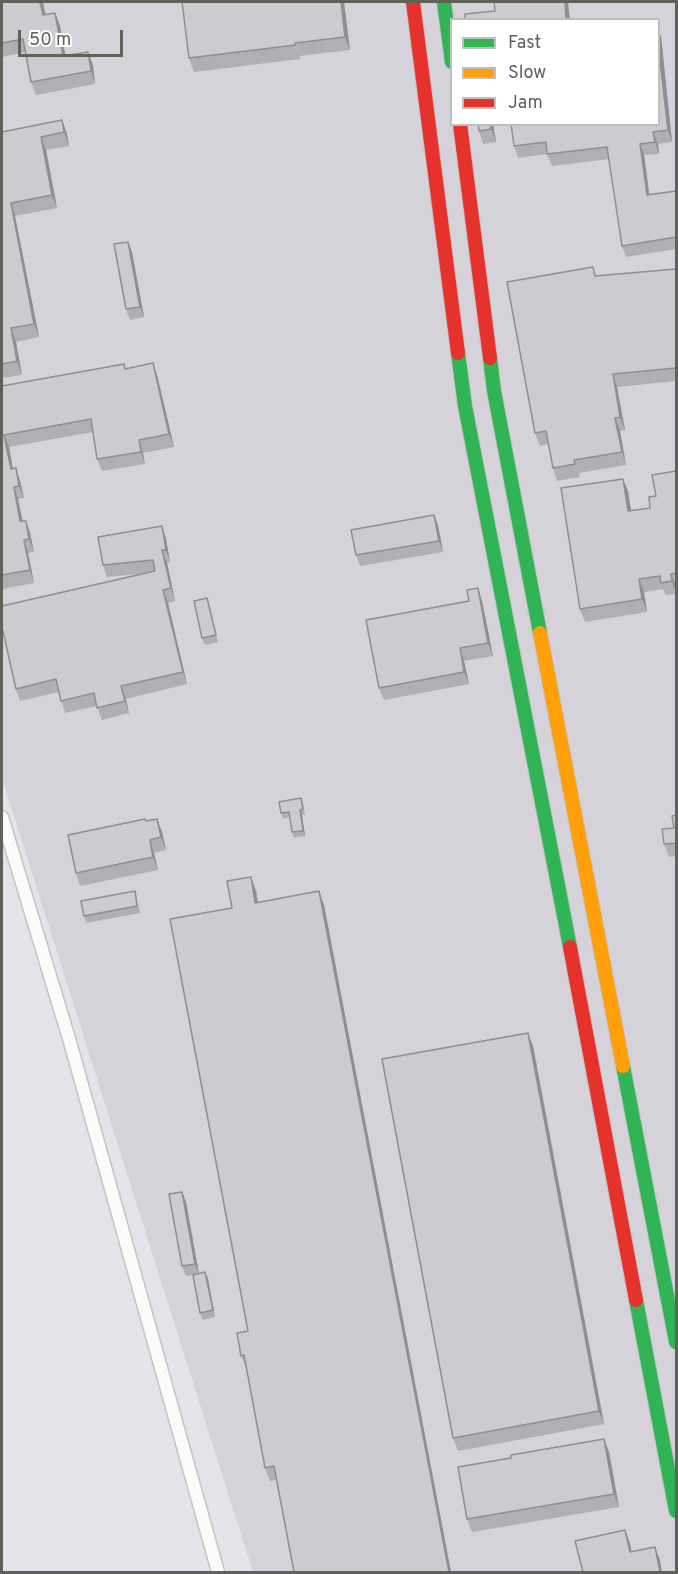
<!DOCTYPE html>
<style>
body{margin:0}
#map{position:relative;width:678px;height:1574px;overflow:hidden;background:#e6e2ea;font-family:Overpass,sans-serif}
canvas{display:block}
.frame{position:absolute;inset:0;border:3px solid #5f6258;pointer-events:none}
.legend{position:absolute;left:450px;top:18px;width:210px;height:108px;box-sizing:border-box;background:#fff;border:2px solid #bfc0bc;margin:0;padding:8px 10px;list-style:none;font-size:18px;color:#5f6258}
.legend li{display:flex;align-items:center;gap:12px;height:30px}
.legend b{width:30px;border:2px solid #bfc0bc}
.scale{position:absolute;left:18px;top:30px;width:105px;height:27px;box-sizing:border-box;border:3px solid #5f6258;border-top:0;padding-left:8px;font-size:18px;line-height:21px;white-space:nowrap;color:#5f6258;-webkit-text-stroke:4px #fff;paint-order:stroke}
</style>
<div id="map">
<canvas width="678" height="1574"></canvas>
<div class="frame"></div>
<ul class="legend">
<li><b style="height:8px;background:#30b455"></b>Fast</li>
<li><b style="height:8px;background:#ff9f0a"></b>Slow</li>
<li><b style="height:8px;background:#e5322d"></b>Jam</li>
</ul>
<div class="scale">50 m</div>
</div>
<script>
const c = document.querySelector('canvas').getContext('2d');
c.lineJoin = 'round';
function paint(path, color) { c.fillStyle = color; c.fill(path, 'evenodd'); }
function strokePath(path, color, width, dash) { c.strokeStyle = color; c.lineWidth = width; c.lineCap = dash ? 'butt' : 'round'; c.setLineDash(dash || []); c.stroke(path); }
const industrial = new Path2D(`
 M 2,2 L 676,2 L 676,1572 L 253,1572 L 2,778 ZM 452,20 L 658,20 L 658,124 L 452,124 Z`);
const street = new Path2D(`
 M 2,817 L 70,1042 L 218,1572`);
const fast = new Path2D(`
 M 444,2 L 452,62
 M 458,353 L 465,406 L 570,947
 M 490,358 L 494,391 L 540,633
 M 623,1066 L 676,1342
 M 636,1300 L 676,1511`);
const slow = new Path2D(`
 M 540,633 L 623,1066`);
const jam = new Path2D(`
 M 413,2 L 458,353
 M 460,124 L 490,358
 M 570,947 L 636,1300`);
const wall = new Path2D(`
 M 2,2 L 43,2 L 45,15 L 55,13 L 60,26 L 65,55 L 88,52 L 93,65 L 95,84 L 36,95 L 31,82 L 26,52 L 2,57 Z
 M 344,2 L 350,50 L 300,56 L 300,59 L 194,72 L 189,58 Z
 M 658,30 L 661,36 L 672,142 L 658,144 L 659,154 L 644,155 L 649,194 L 676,191 L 676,249 L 626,257 L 622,246 L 609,159 L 552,166 L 547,154 L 518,158 L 514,146 L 658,124 Z
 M 62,120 L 67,134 L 69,146 L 46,150 L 57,208 L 15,216 L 39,337 L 16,342 L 22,375 L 2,378 L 2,132 Z
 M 478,124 L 493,124 L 496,142 L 483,144 L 479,131 Z
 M 128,242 L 132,252 L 144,317 L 130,320 L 126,309 Z
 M 676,269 L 676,381 L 617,387 L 625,430 L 620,431 L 626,465 L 579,473 L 580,477 L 557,481 L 553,468 L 548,444 L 540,446 L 535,433 L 596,276 Z
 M 153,363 L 157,375 L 174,447 L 143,453 L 145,464 L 102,471 L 97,459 L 93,432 L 9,447 L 13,469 L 20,481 L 24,498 L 18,499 L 23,521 L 26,521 L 30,533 L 34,552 L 28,553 L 34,583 L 2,589 L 2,386 L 124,364 L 126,369 Z
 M 676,471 L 676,594 L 666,595 L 663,589 L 644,592 L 647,612 L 585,622 L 580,609 L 623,479 L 628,491 L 631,510 L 650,508 L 656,496 Z
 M 438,525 L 443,552 L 360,566 L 356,555 Z
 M 162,526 L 166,539 L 170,562 L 167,563 L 175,601 L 168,603 L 187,684 L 126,699 L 129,713 L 102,720 L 97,706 L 65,713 L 59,692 L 20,701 L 16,689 L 138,574 L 107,577 L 103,565 Z
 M 207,598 L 209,605 L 218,642 L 205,645 L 202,638 Z
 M 482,601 L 493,656 L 464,661 L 469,684 L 384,700 L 379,688 Z
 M 303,803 L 305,815 L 302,815 L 305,836 L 294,838 L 292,832 L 290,817 L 283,819 L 281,813 Z
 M 676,815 L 676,856 L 669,857 L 664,844 L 674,828 Z
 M 157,819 L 162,832 L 166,850 L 154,853 L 158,870 L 80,886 L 76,873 L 146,821 Z
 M 251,877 L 256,891 L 258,903 L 319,891 L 324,905 L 451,1572 L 294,1572 L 276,1480 L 270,1481 L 265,1468 L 247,1369 L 241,1356 L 248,1331 L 232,908 Z
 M 135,891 L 137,898 L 140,913 L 86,923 L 84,916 Z
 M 533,1046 L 604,1424 L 458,1451 L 453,1438 Z
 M 186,1202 L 199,1274 L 205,1272 L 208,1279 L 215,1317 L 203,1320 L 200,1313 L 193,1275 L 186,1276 L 182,1266 Z
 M 604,1439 L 609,1452 L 619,1507 L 472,1532 L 467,1519 L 511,1458 Z`);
const shadedWall = new Path2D(`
 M 40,2 L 43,2 L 48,28 L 43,15 Z
 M 341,2 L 344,2 L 350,50 L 345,37 Z
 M 565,2 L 568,2 L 570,20 L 566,20 Z
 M 55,13 L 60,26 L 68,69 L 63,56 Z
 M 658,30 L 661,36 L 672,142 L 668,130 L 658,44 Z
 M 88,52 L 93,65 L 95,84 L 91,71 Z
 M 62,120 L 67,134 L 69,146 L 64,132 Z
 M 490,124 L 493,124 L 496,142 L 491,129 Z
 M 653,132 L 658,144 L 659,154 L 655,142 Z
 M 41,137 L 46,150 L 57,208 L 52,195 Z
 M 640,144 L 644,155 L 651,207 L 647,195 Z
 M 11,203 L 15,216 L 39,337 L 34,324 Z
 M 128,242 L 132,252 L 144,317 L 140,307 Z
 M 11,328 L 16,342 L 22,375 L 17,361 Z
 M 153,363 L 157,375 L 174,447 L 169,434 Z
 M 613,374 L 617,387 L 625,430 L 620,417 Z
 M 615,418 L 620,431 L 626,465 L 622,452 Z
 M 4,435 L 9,447 L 15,481 L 11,469 Z
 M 139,440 L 143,453 L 145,464 L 141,452 Z
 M 16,468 L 20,481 L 24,498 L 19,486 Z
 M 623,479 L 628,491 L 633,524 L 628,511 Z
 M 14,487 L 18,499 L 25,534 L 20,521 Z
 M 434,515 L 438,525 L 443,552 L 439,541 Z
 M 26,521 L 30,533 L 34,552 L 29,539 Z
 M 162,526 L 166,539 L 170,562 L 166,550 Z
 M 24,540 L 28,553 L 34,583 L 30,570 Z
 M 162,550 L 167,563 L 175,601 L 171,588 Z
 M 671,574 L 676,587 L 676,593 L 672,581 Z
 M 639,579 L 644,592 L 647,612 L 642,599 Z
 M 478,588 L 482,601 L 493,656 L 488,643 Z
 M 163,590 L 168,603 L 187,684 L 183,672 Z
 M 460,648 L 464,661 L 469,684 L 464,672 Z
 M 121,686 L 126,699 L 129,713 L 125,701 Z
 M 300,810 L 302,815 L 305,836 L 303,831 Z
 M 157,819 L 162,832 L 166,850 L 161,837 Z
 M 150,840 L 154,853 L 158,870 L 153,857 Z
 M 251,877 L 256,891 L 260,917 L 255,903 Z
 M 319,891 L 324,905 L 451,1572 L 449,1572 Z
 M 528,1033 L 533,1046 L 604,1424 L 599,1411 Z
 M 182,1192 L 186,1202 L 199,1274 L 195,1264 Z
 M 205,1272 L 208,1279 L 215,1317 L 213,1310 Z
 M 604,1439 L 609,1452 L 619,1507 L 614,1494 Z
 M 625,1530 L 630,1543 L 634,1565 L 630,1552 Z
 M 655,1547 L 660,1560 L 662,1572 L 660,1572 Z`);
const building = new Path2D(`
 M 2,2 L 40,2 L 43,15 L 55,13 L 63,56 L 88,52 L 91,71 L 31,82 L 23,39 L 2,43 Z
 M 182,2 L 341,2 L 345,37 L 295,43 L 295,45 L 189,58 Z
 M 494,2 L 565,2 L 566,20 L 465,20 L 465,14 L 495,11 Z
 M 658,44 L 668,130 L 653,132 L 655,142 L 640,144 L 647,195 L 676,191 L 676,237 L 622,246 L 607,147 L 547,154 L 546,142 L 514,146 L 511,124 L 658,124 Z
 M 62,120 L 64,132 L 41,137 L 52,195 L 11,203 L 34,324 L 11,328 L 17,361 L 2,364 L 2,132 Z
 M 478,124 L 490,124 L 491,129 L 479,131 Z
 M 128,242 L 140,307 L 126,309 L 114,244 Z
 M 593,267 L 595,276 L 676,269 L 676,368 L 613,374 L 620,417 L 615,418 L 622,452 L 574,460 L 575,464 L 553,468 L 546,431 L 535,433 L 507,282 Z
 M 153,363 L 169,434 L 139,440 L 141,452 L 97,459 L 91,419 L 4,435 L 11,469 L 16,468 L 19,486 L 14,487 L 20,521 L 26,521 L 29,539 L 24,540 L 30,570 L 2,575 L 2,386 L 124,364 L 125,369 Z
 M 676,471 L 676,573 L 671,574 L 672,581 L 661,583 L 660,576 L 639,579 L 642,599 L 580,609 L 561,488 L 623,479 L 628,511 L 650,508 L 649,497 L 656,496 L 652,475 Z
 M 434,515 L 439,541 L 356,555 L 351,530 Z
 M 162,526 L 166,550 L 162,550 L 171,588 L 163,590 L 183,672 L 121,686 L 125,701 L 97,708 L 94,693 L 61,701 L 56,679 L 16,689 L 2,627 L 2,606 L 155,571 L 153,560 L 103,565 L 98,537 Z
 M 478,588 L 488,643 L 460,648 L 464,672 L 379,688 L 366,620 L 469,601 L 467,590 Z
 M 207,598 L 216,635 L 202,638 L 194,601 Z
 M 301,798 L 303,809 L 300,810 L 303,831 L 292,832 L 289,812 L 281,813 L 279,802 Z
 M 676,815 L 676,843 L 664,844 L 662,829 L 674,828 L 672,816 Z
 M 145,819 L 146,821 L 157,819 L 161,837 L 150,840 L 153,857 L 76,873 L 68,835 Z
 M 251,877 L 255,903 L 319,891 L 449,1572 L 294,1572 L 274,1466 L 265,1468 L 244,1355 L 241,1356 L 237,1333 L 248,1331 L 170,919 L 232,908 L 227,881 Z
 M 135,891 L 137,906 L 84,916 L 81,901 Z
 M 528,1033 L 599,1411 L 453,1438 L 382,1059 Z
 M 182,1192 L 195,1264 L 182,1266 L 169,1194 Z
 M 205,1272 L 213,1310 L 200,1313 L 193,1275 Z
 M 604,1439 L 614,1494 L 467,1519 L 458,1467 L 511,1458 L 511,1455 Z
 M 625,1530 L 630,1552 L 655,1547 L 660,1572 L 583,1572 L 575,1541 Z`);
paint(industrial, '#d5d2da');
strokePath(street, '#c5c4c3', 15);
strokePath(fast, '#c4c4c3', 16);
strokePath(slow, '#c4c4c3', 16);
strokePath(jam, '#c4c4c3', 16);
strokePath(street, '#fbfbfc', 12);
strokePath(fast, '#30b455', 14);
strokePath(slow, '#ff9f0a', 14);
strokePath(jam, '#e5322d', 14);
paint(wall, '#b0afb3');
paint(shadedWall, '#908e92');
paint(building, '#cdcbd0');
strokePath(building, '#908e92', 1.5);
</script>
